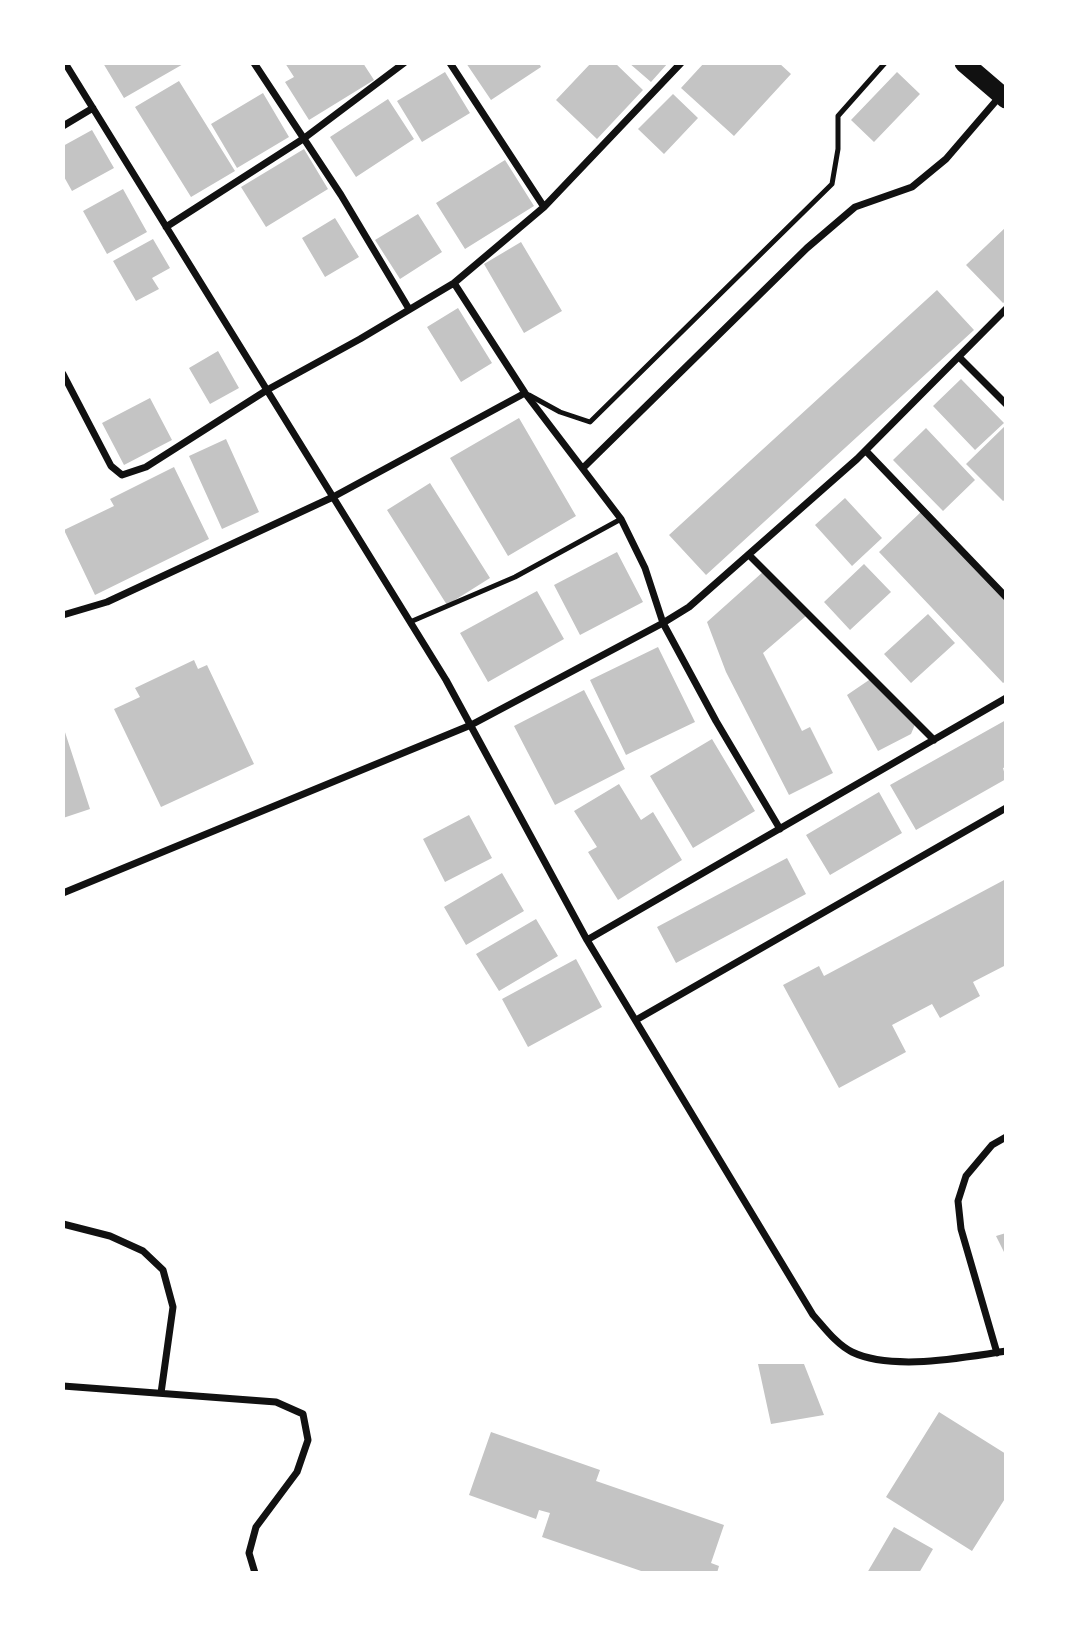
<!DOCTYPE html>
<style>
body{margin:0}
#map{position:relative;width:1069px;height:1636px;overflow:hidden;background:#fff;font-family:Signika,sans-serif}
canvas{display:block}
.frame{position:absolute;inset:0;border:65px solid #fff;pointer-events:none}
</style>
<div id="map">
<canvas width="1069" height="1636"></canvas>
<div class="frame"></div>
</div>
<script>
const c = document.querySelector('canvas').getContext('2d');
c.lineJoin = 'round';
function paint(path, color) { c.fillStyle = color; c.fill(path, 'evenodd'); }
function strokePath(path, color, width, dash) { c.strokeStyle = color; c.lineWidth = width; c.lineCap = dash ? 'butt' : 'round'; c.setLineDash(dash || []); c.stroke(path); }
const building = new Path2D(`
 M 103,63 L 185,63 L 124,98 Z
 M 285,63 L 363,63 L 374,80 L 309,120 L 285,82 L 294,77 Z
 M 466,63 L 539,63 L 541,67 L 491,100 Z
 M 591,63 L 615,63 L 643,90 L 597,139 L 556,100 Z
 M 629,63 L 668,63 L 651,82 Z
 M 704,63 L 779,63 L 791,74 L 734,136 L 681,88 Z
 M 445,72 L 470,113 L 422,142 L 397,101 Z
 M 897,72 L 920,94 L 874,142 L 851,120 Z
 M 179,81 L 235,171 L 191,197 L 135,107 Z
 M 263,93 L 289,137 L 237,168 L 211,124 Z
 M 673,94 L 698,118 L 664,154 L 638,129 Z
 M 388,99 L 414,139 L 356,177 L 330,137 Z
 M 92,130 L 114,168 L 72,191 L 63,175 L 63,146 Z
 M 304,149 L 328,189 L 266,227 L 241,187 Z
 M 505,160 L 534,206 L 465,249 L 436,203 Z
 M 123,189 L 147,232 L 107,254 L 83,211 Z
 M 418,214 L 442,252 L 400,279 L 375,240 Z
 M 335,218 L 359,257 L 325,277 L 302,238 Z
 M 1006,227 L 1006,301 L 1003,303 L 966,265 Z
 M 153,239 L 170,268 L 152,278 L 159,289 L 136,301 L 113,261 Z
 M 521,242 L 562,311 L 524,333 L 484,264 Z
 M 937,290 L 974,330 L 706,575 L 669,535 Z
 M 458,308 L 492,363 L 461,382 L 427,327 Z
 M 218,351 L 239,388 L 210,404 L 189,368 Z
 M 961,379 L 1004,423 L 975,450 L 933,406 Z
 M 150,398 L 172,440 L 124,465 L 102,423 Z
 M 519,418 L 576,516 L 508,556 L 450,458 Z
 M 1006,425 L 1006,499 L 1003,501 L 966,464 Z
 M 926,428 L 975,480 L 943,511 L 893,460 Z
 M 226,439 L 259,512 L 222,529 L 189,456 Z
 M 174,467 L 209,539 L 95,595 L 64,530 L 114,506 L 110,499 Z
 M 430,483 L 490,578 L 447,605 L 387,510 Z
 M 845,498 L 882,538 L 852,566 L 815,525 Z
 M 922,511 L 1006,599 L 1006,681 L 1003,683 L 879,552 Z
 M 617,552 L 643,602 L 580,635 L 554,585 Z
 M 864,564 L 891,592 L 850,630 L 824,602 Z
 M 764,571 L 806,616 L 763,653 L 802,731 L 810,727 L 833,773 L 789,795 L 726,672 L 707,622 Z
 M 537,591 L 564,639 L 488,682 L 460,633 Z
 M 928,614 L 955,643 L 911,683 L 884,654 Z
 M 658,647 L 695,722 L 626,755 L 590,680 Z
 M 194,660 L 198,669 L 207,665 L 254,764 L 161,807 L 114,709 L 140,697 L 135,688 Z
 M 872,678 L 916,722 L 911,734 L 878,751 L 847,695 Z
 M 584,690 L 625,769 L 555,805 L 514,726 Z
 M 1006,720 L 1006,767 L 1003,768 L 1006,779 L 916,830 L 890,785 Z
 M 63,726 L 90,809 L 63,818 Z
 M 712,739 L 755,811 L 693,848 L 650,776 Z
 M 619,784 L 641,820 L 653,812 L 682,860 L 618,900 L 588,852 L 597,847 L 574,811 Z
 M 879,792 L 902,833 L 830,875 L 806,835 Z
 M 469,815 L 492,858 L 445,882 L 423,839 Z
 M 787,858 L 806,894 L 676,963 L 657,927 Z
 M 502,873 L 524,911 L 466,945 L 444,907 Z
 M 1006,879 L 1006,965 L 973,982 L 980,996 L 940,1018 L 932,1004 L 892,1025 L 906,1052 L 839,1088 L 783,985 L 819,966 L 824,976 Z
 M 536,919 L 558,956 L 499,991 L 476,954 Z
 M 576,959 L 602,1007 L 528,1047 L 502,999 Z
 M 1006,1233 L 1006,1256 L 996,1236 Z
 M 758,1364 L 804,1364 L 824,1415 L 771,1424 Z
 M 939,1412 L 1006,1454 L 1006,1497 L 972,1551 L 886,1497 Z
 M 491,1432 L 600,1470 L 596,1481 L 724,1525 L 711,1563 L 719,1566 L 717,1573 L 647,1573 L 542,1537 L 550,1513 L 539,1510 L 536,1519 L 469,1495 Z
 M 894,1527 L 933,1549 L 919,1573 L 867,1573 Z`);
const service = new Path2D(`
 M 529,395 L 560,412 L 590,422 L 832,184 L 838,149 L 838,116 L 885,63
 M 410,622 L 515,577 L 621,519`);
const minor = new Path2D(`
 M 65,63 L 446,680 L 587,940 L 813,1315 C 824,1327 836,1344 852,1352 C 892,1371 963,1358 1006,1351
 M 254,63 L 341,195 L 409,309
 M 450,63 L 544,207
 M 63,126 L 93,108
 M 166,227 L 303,139 L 404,63
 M 454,283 L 525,393 L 621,519 L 645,568 L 663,623 L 716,721 L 780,829
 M 959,357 L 1006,404
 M 63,374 L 111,466 L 122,475 L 146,467 L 267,390 L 360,339 L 454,283 L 544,207 L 681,63
 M 866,451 L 1006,597
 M 583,468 L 807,248 L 855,207 L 912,187 L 946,159 L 1001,95
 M 749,555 L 934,740
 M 63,615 L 107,602 L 333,497 L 525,393
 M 63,893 L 471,725 L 663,623 L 689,607 L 857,459 L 1006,309
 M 587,940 L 1006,698
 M 636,1020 L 1006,808
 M 63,1224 L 110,1236 L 143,1251 L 163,1270 L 173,1307 L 161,1393
 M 997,1353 L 961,1229 L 958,1201 L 966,1176 L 992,1145 L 1006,1137
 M 63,1386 L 276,1402 L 303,1414 L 308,1440 L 297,1472 L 256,1527 L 249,1553 L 255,1573`);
const trunk = new Path2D(`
 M 964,63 L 1006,99`);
paint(building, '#c4c4c4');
strokePath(service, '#111', 5);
strokePath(minor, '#111', 7);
strokePath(trunk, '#111', 19);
</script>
